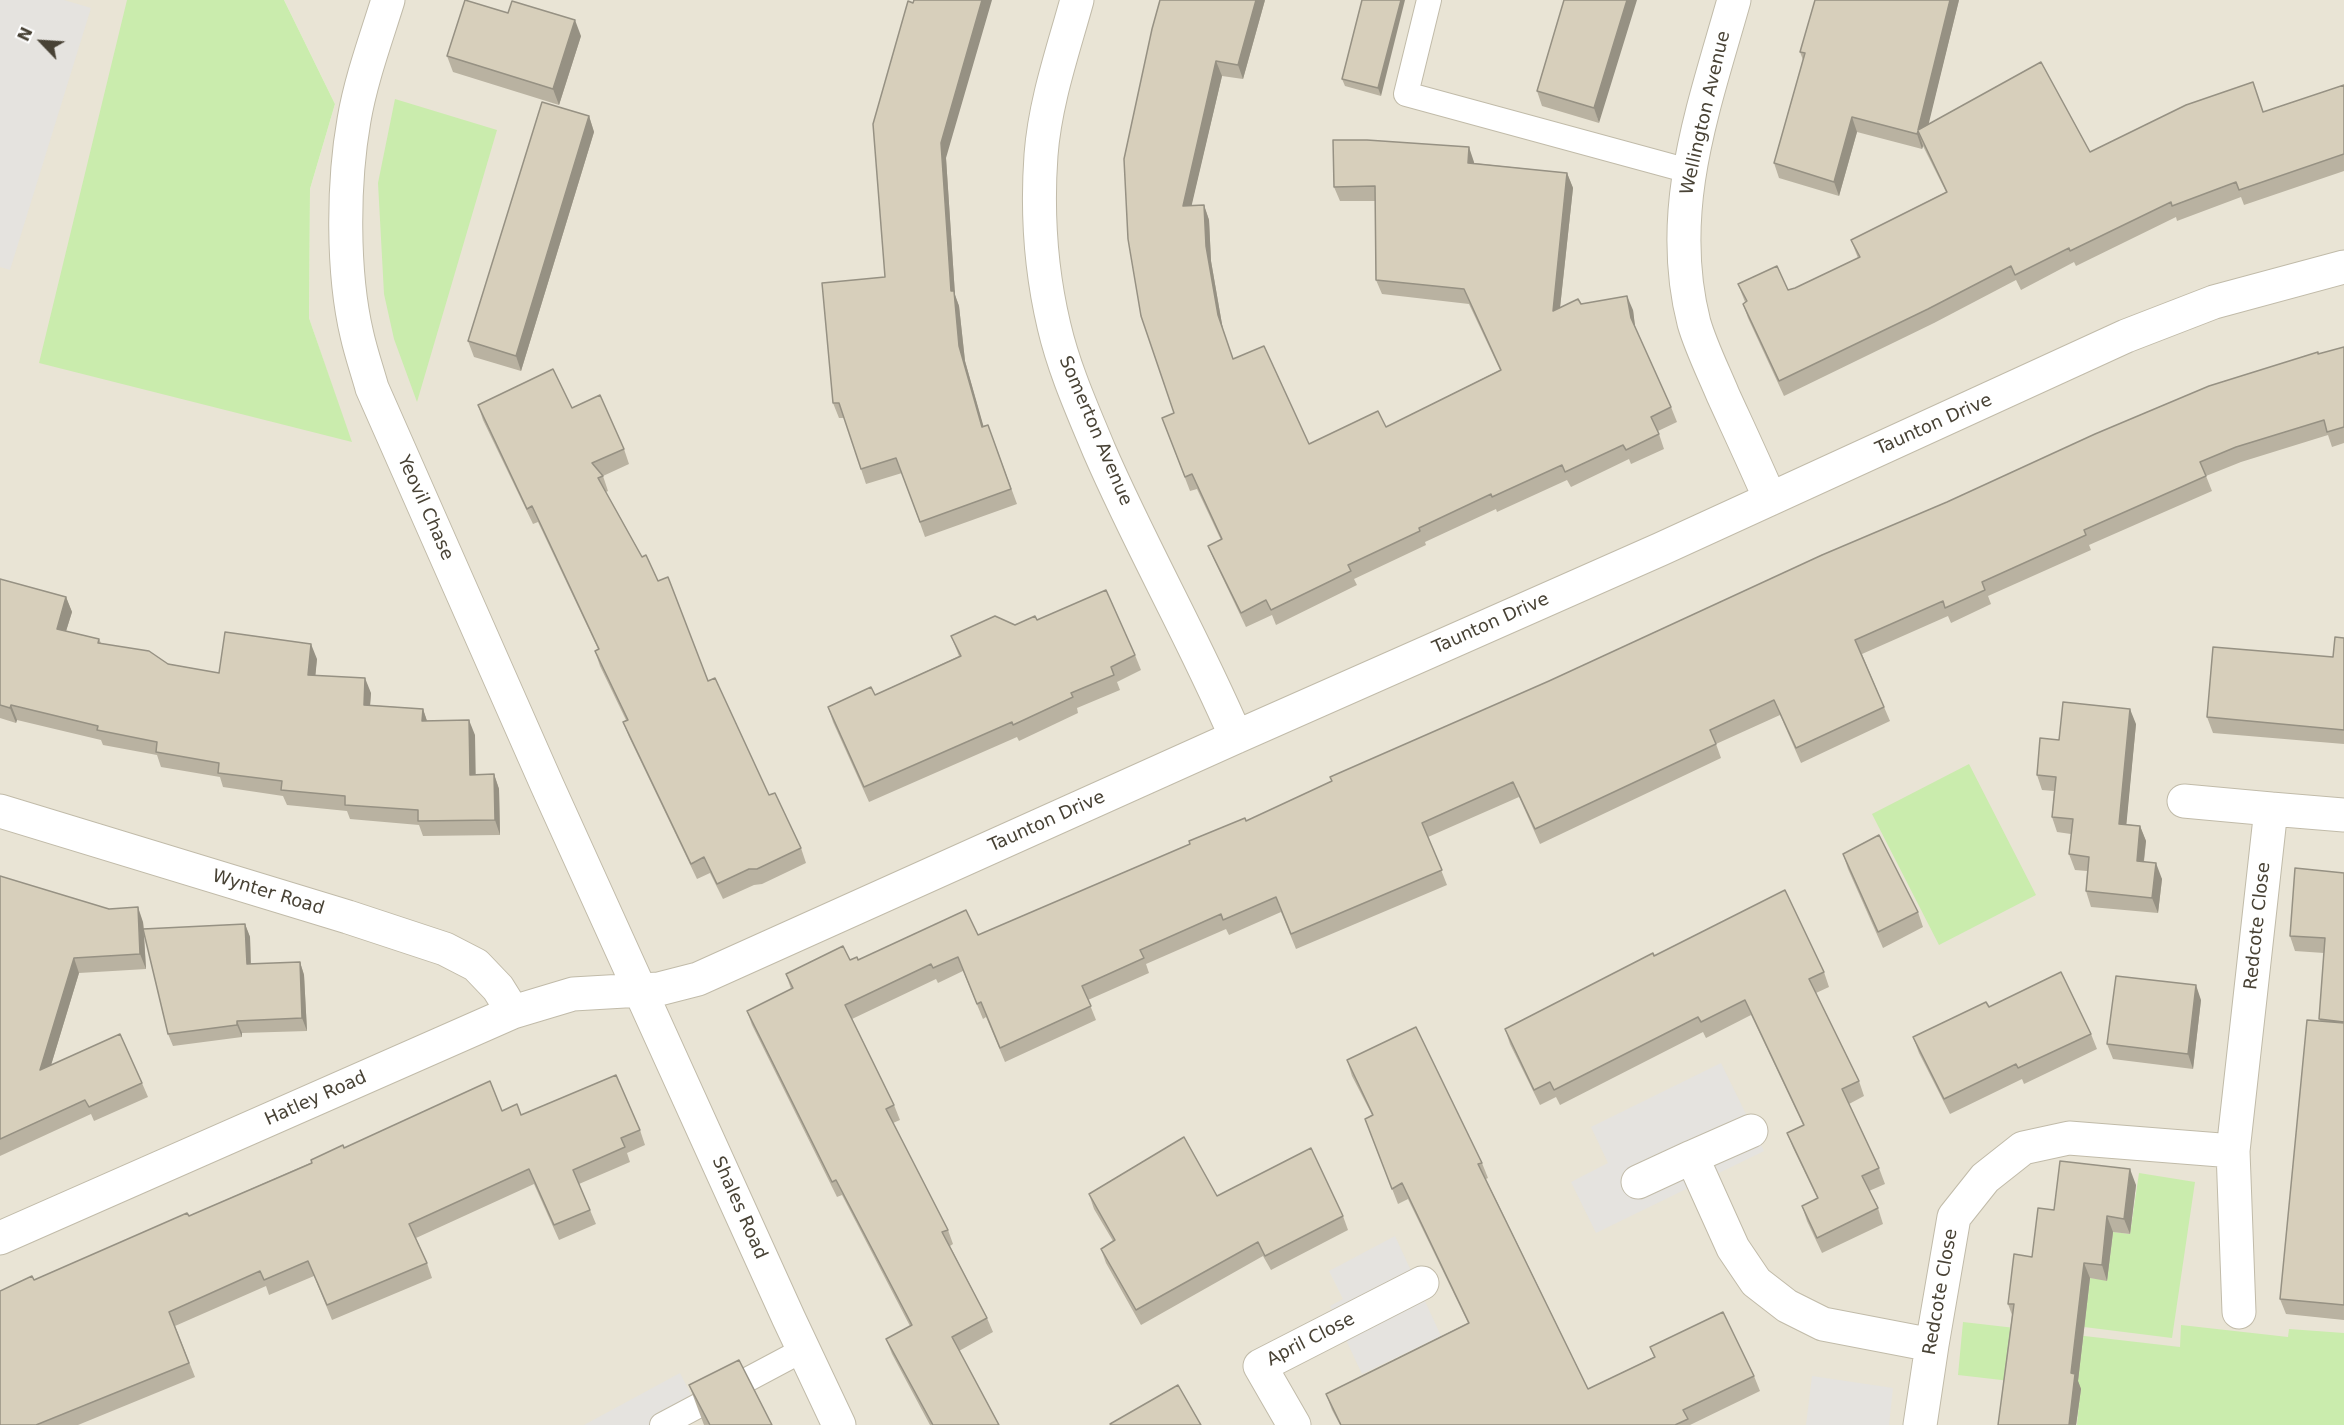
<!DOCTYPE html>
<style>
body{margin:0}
#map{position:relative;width:2344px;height:1425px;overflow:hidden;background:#f5f2e7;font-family:"DejaVu Sans",sans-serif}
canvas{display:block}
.north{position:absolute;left:12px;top:12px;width:60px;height:60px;-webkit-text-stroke:4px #fff;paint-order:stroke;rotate:295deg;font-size:16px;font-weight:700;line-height:24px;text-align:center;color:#484235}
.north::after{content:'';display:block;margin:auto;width:21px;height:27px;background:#484235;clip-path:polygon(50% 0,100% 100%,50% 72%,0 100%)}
</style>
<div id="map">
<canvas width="2344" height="1425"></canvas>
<div class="north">N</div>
</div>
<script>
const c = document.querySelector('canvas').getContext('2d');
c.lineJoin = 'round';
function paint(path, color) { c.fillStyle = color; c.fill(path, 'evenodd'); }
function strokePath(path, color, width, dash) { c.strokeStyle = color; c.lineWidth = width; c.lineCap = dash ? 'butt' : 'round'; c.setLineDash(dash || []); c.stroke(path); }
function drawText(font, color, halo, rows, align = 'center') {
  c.font = font + ' "DejaVu Sans",sans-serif'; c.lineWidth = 6; c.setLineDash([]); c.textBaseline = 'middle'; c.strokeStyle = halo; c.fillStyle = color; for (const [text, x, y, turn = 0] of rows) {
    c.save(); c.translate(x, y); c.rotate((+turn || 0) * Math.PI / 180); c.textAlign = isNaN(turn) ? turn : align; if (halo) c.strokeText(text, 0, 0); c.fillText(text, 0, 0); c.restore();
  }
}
const residential = new Path2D(`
 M 0,0 L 128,0 L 351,442 L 309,318 L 310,189 L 335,104 L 284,0 L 2344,0 L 2344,1425 L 0,1425 Z`);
const green = new Path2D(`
 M 127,0 L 284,0 L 335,104 L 310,189 L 309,318 L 352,442 L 39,363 Z
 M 395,99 L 497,130 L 417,402 L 394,339 L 384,294 L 378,183 Z
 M 1969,764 L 2036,895 L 1939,945 L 1872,814 Z
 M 2139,1173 L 2195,1182 L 2172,1338 L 2084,1327 L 2090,1278 L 2107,1280 L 2113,1232 L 2130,1234 Z
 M 1963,1322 L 2180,1347 L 2181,1325 L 2288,1337 L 2289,1329 L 2344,1333 L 2344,1425 L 2077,1425 L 2080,1389 L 1958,1375 Z`);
const parking = new Path2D(`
 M 0,0 L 64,0 L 91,8 L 10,270 L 0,267 Z
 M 1721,1063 L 1764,1151 L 1596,1233 L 1571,1182 L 1608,1163 L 1591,1127 Z
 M 1395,1236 L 1441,1336 L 1362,1374 L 1330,1306 L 1343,1299 L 1329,1271 Z
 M 680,1373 L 702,1416 L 686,1425 L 584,1425 Z
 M 1812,1376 L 1893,1388 L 1889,1425 L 1806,1425 Z`);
const service = new Path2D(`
 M 1429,0 L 1406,94 L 1689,171
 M 662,1425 L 803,1350`);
const minor = new Path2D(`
 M 388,0 C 376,39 361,79 354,120 C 343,182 342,272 357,335 C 361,353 367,370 372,388 L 547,785 L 789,1319 L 839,1425
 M 1077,0 C 1063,51 1045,102 1041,155 C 1037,211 1041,271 1054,326 C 1064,369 1082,409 1099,450 C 1141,547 1194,639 1236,737
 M 1734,0 C 1704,107 1665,210 1694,323 C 1701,347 1713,371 1723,395 C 1739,430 1755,464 1770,499
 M 2184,801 L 2271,809
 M 0,811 L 348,917 L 445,949 L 476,965 L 498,988 L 513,1012
 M 2233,1151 L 2239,1312
 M 1692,1157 L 1751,1131
 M 1638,1182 L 1692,1157 L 1733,1248 L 1756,1282 L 1787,1306 L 1823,1324 L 1932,1345
 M 0,1238 L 513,1012 L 573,994 L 659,989 L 698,979 L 1236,737 L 1661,549 L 2126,336 L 2214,302 L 2344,267
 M 1294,1425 L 1260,1366 L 1422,1283
 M 1920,1425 L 1932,1345 L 1954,1217 L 1985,1178 L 2023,1148 L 2069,1138 L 2233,1151 L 2271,809 L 2344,815`);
const wall = new Path2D(`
 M 1265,0 L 1243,79 L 1222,76 L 1191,206 L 1204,205 L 1209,220 L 1211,261 L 1223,330 L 1233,359 L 1309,444 L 1386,427 L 1500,370 L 1469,304 L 1382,294 L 1376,280 L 1375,201 L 1340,201 L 1334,187 L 1474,162 L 1474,163 L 1567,173 L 1573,188 L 1560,308 L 1581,304 L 1633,310 L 1635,328 L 1671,407 L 1677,422 L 1658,431 L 1664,449 L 1631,464 L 1629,459 L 1571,487 L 1567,480 L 1497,512 L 1496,509 L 1425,542 L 1426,545 L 1354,579 L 1357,585 L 1276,625 L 1272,615 L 1246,627 L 1214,560 L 1208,546 L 1221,540 L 1197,489 L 1190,491 L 1162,418 L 1174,413 L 1124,159 Z
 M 1362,0 L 1381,96 L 1345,86 L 1342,79 Z
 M 1564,0 L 1599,123 L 1542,106 L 1537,91 Z
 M 1959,0 L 1928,124 L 2090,152 L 2263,112 L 2344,85 L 2344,171 L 2244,205 L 2241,197 L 2177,221 L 2176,217 L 2076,266 L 2074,262 L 2021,290 L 2016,280 L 1934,323 L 1784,396 L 1748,318 L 1743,304 L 1745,302 L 1738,284 L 1788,290 L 1795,288 L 1858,258 L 1851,240 L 1946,192 L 1923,146 L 1922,149 L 1857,132 L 1839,196 L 1779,178 L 1774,163 L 1803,60 L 1800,52 Z
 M 581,36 L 559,105 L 453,72 L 447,56 Z
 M 589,116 L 594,132 L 521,371 L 474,357 L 468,341 Z
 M 946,158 L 955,295 L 959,306 L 965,361 L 983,426 L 988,425 L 1017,504 L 925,537 L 902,473 L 866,484 L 844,418 L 839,418 L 833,403 Z
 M 2344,347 L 2344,443 L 2332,447 L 2328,435 L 2241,462 L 2206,476 L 2212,491 L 2089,545 L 2091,550 L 1988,596 L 1991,604 L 1951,623 L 1948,616 L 1862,654 L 1884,707 L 1890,721 L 1801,763 L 1780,715 L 1716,744 L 1721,758 L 1540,844 L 1519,797 L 1428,837 L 1447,885 L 1296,949 L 1281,912 L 1229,935 L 1226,929 L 1146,964 L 1149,973 L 1088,1000 L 1096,1020 L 1005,1062 L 986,1017 L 983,1019 L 963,971 L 938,983 L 936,979 L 852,1019 L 894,1105 L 900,1120 L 893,1123 L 948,1230 L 953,1244 L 950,1246 L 987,1318 L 993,1332 L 959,1351 L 999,1425 L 930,1425 L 892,1354 L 886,1339 L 910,1326 L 842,1195 L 837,1197 L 752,1025 L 747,1011 L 791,989 L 786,974 L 978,935 L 1246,821 L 2318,354 Z
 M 478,405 L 572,408 L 624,449 L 629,464 L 603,476 L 608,491 L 606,492 L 642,557 L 658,581 L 708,681 L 769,795 L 801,848 L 806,863 L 762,884 L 754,885 L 723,899 L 710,873 L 697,879 L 629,737 L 623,722 L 626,720 L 600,666 L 595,651 L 598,649 L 538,522 L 533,524 L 483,420 Z
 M 0,579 L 66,597 L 72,612 L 66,631 L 99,639 L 101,643 L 168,664 L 219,673 L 317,659 L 315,676 L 371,693 L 370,705 L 423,709 L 427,721 L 475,735 L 475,775 L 494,774 L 499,789 L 500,835 L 423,836 L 419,825 L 350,819 L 347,811 L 287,805 L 283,796 L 223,787 L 220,777 L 161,767 L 157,755 L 103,745 L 101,740 L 17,720 L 16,723 L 0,718 Z
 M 1037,620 L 1135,655 L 1141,670 L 1117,682 L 1120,690 L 1077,708 L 1078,713 L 1019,741 L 1017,737 L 869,802 L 833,722 L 828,707 L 875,695 L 959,656 L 951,636 Z
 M 2344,638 L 2344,744 L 2213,733 L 2207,717 L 2333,657 Z
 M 2136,724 L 2126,824 L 2140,826 L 2146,841 L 2144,862 L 2162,879 L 2158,913 L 2091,907 L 2086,891 L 2087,871 L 2075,870 L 2069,854 L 2071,834 L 2057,832 L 2052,817 L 2054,791 L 2042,790 L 2037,775 L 2059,740 Z
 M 1843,854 L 1918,912 L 1923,927 L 1883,948 L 1848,869 Z
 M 2344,873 L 2344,1320 L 2286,1314 L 2280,1299 L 2320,1021 L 2324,953 L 2295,951 L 2290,936 Z
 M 0,876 L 143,922 L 144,929 L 245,924 L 250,937 L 251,964 L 300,962 L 304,975 L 307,1031 L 242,1033 L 242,1037 L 173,1046 L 168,1034 L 144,932 L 146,969 L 79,973 L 51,1065 L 142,1083 L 148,1097 L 94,1121 L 91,1114 L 0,1156 Z
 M 1654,956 L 1824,972 L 1829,987 L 1816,993 L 1859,1081 L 1864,1096 L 1849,1104 L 1879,1168 L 1885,1184 L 1869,1191 L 1878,1208 L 1883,1224 L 1822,1253 L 1807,1221 L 1802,1206 L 1817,1198 L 1793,1148 L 1787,1133 L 1803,1125 L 1751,1015 L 1706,1038 L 1703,1032 L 1560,1105 L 1556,1097 L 1540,1105 L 1510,1044 L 1505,1029 Z
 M 2201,1000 L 2193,1069 L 2113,1059 L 2107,1044 Z
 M 1989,1007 L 2091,1034 L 2097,1049 L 2024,1084 L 2022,1079 L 1950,1114 L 1919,1053 L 1913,1037 Z
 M 1347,1060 L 1482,1163 L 1488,1178 L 1486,1179 L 1588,1389 L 1654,1357 L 1650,1347 L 1754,1376 L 1760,1391 L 1690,1425 L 1340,1425 L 1332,1410 L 1326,1394 L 1468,1323 L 1408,1199 L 1398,1204 L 1365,1119 L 1372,1115 L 1352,1076 Z
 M 502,1111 L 521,1115 L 640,1130 L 645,1145 L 627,1153 L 630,1162 L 579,1184 L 596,1224 L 559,1240 L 534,1184 L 416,1238 L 427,1263 L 432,1278 L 332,1320 L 314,1276 L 269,1295 L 266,1286 L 175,1326 L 195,1377 L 78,1425 L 0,1425 L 34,1280 L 189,1216 L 344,1148 Z
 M 2136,1185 L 2130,1234 L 2113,1232 L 2107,1281 L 2090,1278 L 2078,1381 L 2081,1389 L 2076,1425 L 1998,1425 L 2012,1315 L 2008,1304 L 2032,1257 L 2054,1210 Z
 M 1089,1194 L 1217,1196 L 1343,1216 L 1348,1230 L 1271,1270 L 1263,1256 L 1141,1325 L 1106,1263 L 1101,1249 L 1113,1241 L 1094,1209 Z
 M 689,1385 L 772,1425 L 704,1425 Z`);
const shadedWall = new Path2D(`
 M 982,0 L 992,0 L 946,158 L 955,295 L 959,306 L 965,361 L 988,442 L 982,427 L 959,346 L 951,291 L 941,143 Z
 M 1256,0 L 1265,0 L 1243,79 L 1238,65 Z
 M 1401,0 L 1405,0 L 1381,96 L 1378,88 Z
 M 1627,0 L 1637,0 L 1599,123 L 1594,108 Z
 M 1950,0 L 1959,0 L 1924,143 L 1918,130 Z
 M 575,20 L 581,36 L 559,105 L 553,89 Z
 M 1216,61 L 1222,76 L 1188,221 L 1183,206 Z
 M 589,116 L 594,132 L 521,371 L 516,356 Z
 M 1852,117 L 1857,132 L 1839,196 L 1834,182 Z
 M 1918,131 L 1923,146 L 1922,149 L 1917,134 Z
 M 1469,147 L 1474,162 L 1473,177 L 1468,163 Z
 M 1567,173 L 1573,188 L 1558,326 L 1553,311 Z
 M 1204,205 L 1209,220 L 1211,261 L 1223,330 L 1218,315 L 1206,246 Z
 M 1627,296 L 1633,310 L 1636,333 L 1631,318 Z
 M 66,597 L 72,612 L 62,644 L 57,629 Z
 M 311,644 L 317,659 L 314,690 L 308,675 Z
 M 365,678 L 371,693 L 369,719 L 364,705 Z
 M 11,705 L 17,720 L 16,723 L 10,708 Z
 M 423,709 L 428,724 L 422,721 Z
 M 2130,709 L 2136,724 L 2125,839 L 2119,824 Z
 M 469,720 L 475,735 L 476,790 L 470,775 Z
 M 494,774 L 499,789 L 500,835 L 495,820 Z
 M 2140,826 L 2146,841 L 2142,876 L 2137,861 Z
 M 2156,863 L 2162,879 L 2158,913 L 2152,898 Z
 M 138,907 L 143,922 L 146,969 L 140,954 Z
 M 245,924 L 250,937 L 251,977 L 247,964 Z
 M 74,958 L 79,973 L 45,1085 L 40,1070 Z
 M 300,962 L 304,975 L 307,1031 L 302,1018 Z
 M 2196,985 L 2201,1000 L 2193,1069 L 2188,1054 Z
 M 237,1021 L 242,1033 L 242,1037 L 237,1025 Z
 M 2130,1169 L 2136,1185 L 2130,1234 L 2124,1219 Z
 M 2107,1216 L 2113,1232 L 2107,1281 L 2102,1265 Z
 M 2084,1263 L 2090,1278 L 2078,1381 L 2081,1389 L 2076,1425 L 2069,1425 L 2071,1373 Z`);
const building = new Path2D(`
 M 465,0 L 508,13 L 512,1 L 575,20 L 553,89 L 447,56 Z
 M 914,0 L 982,0 L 941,143 L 951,291 L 954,291 L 959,346 L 982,427 L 988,425 L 1011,489 L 920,522 L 896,458 L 861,469 L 839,403 L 833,403 L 822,283 L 885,277 L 873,124 L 908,1 L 913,3 Z
 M 1160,0 L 1256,0 L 1238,65 L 1216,61 L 1183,206 L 1204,205 L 1206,246 L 1218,315 L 1233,359 L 1264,346 L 1309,444 L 1378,411 L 1386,427 L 1501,370 L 1464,289 L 1376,280 L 1375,186 L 1334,187 L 1333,140 L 1367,140 L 1469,147 L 1468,163 L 1567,173 L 1553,311 L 1578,299 L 1581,304 L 1627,296 L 1631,318 L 1671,407 L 1651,417 L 1659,434 L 1626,450 L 1623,445 L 1565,472 L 1562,465 L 1492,497 L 1491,494 L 1419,528 L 1420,531 L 1348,565 L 1351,571 L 1271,610 L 1266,600 L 1241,613 L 1208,546 L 1222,539 L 1192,474 L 1185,477 L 1162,418 L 1174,413 L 1141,316 L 1128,239 L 1124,159 L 1152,29 Z
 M 1362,0 L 1401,0 L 1378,88 L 1342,79 Z
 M 1564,0 L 1627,0 L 1594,108 L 1537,91 Z
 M 1815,0 L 1950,0 L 1918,130 L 2041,62 L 2090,152 L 2186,105 L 2253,82 L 2263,112 L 2344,85 L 2344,154 L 2239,190 L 2236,182 L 2172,206 L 2171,202 L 2070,251 L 2069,248 L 2015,275 L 2011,266 L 1928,309 L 1779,381 L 1743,304 L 1747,301 L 1738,284 L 1777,266 L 1788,290 L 1795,288 L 1860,257 L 1851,240 L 1947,192 L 1918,131 L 1917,134 L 1852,117 L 1834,182 L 1774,163 L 1805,53 L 1800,52 Z
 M 542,102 L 589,116 L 516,356 L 468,341 Z
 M 2344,347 L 2344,427 L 2327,432 L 2324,420 L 2236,447 L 2200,462 L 2206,476 L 2084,530 L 2086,535 L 1982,582 L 1985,590 L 1945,608 L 1943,601 L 1855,640 L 1884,707 L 1796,748 L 1774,700 L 1710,730 L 1716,744 L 1535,829 L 1513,782 L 1422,823 L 1442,870 L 1291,934 L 1276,897 L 1223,920 L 1221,914 L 1140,950 L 1144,958 L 1082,986 L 1091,1006 L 1000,1048 L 981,1002 L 977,1004 L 958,957 L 933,968 L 931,964 L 845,1005 L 894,1105 L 886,1109 L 948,1230 L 942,1232 L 987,1318 L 952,1337 L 999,1425 L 933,1425 L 886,1339 L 912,1325 L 836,1180 L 832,1182 L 747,1011 L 793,988 L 786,974 L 843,946 L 850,960 L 857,957 L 858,960 L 966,910 L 978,935 L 1190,844 L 1189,841 L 1245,818 L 1246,821 L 1332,781 L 1330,777 L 1549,681 L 1822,555 L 1947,502 L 2095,434 L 2209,386 L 2318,352 L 2318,354 Z
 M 553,369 L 572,408 L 600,395 L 624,449 L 592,463 L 603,476 L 598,478 L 642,557 L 646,555 L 658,581 L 668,577 L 708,681 L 715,678 L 769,795 L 775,793 L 801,848 L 757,869 L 749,869 L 717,884 L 704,857 L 691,864 L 623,722 L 628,720 L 595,651 L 599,649 L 532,506 L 527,509 L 478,405 Z
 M 0,579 L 66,597 L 57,629 L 99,639 L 98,643 L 149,651 L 168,664 L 219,673 L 225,632 L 311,644 L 308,675 L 365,678 L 364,705 L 423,709 L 422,721 L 469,720 L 470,775 L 494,774 L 495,820 L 418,821 L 418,810 L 345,805 L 345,796 L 281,790 L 282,781 L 218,773 L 219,763 L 156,752 L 157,742 L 97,730 L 98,726 L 11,705 L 10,708 L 0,705 Z
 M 1106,590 L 1135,655 L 1111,667 L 1114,675 L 1071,693 L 1073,697 L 1013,725 L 1012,722 L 864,787 L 828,707 L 871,687 L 875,695 L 961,656 L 951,636 L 995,616 L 1015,625 L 1035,616 L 1037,620 Z
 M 2335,637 L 2344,638 L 2344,730 L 2207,717 L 2213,647 L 2333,657 Z
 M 2063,702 L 2130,709 L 2119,824 L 2140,826 L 2137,861 L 2156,863 L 2152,898 L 2086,891 L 2089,857 L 2069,854 L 2073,819 L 2052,817 L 2056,777 L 2037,775 L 2040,738 L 2059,740 Z
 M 1879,835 L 1918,912 L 1878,932 L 1843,854 Z
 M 2295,868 L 2344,873 L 2344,1022 L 2319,1019 L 2325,938 L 2290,936 Z
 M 0,876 L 109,909 L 138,907 L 140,954 L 74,958 L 40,1070 L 120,1034 L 142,1083 L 89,1107 L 85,1100 L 0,1139 Z
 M 1785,890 L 1824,972 L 1809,979 L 1859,1081 L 1842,1089 L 1879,1168 L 1862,1176 L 1878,1208 L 1817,1238 L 1802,1206 L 1818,1198 L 1787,1133 L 1804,1125 L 1745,1000 L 1701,1022 L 1698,1017 L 1554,1090 L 1550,1082 L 1534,1090 L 1505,1029 L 1653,953 L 1654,956 Z
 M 245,924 L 247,964 L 300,962 L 302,1018 L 237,1021 L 237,1025 L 168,1034 L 143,929 Z
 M 2061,972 L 2091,1034 L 2018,1068 L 2016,1064 L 1944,1099 L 1913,1037 L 1986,1002 L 1989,1007 Z
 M 2116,976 L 2196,985 L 2188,1054 L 2107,1044 Z
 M 2307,1020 L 2344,1023 L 2344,1305 L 2280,1299 Z
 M 1416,1027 L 1482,1163 L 1478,1164 L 1588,1389 L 1655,1357 L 1650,1347 L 1723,1312 L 1754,1376 L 1683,1410 L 1688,1419 L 1675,1425 L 1341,1425 L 1326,1394 L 1469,1323 L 1402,1183 L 1392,1189 L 1365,1119 L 1373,1115 L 1347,1060 Z
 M 616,1075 L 640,1130 L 621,1138 L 625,1147 L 573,1170 L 590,1210 L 554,1225 L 529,1169 L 409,1224 L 427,1263 L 327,1305 L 308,1261 L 264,1280 L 260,1271 L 169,1312 L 189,1363 L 36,1425 L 0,1425 L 0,1291 L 32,1276 L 34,1280 L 187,1213 L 189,1216 L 312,1163 L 311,1160 L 343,1145 L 344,1148 L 490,1081 L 502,1111 L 517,1104 L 521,1115 Z
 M 1184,1137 L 1217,1196 L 1311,1148 L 1343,1216 L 1265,1256 L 1258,1242 L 1136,1310 L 1101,1249 L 1115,1240 L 1089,1194 Z
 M 2060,1161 L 2130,1169 L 2124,1219 L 2107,1216 L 2102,1265 L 2084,1263 L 2071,1373 L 2075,1374 L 2069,1425 L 1998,1425 L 2014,1304 L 2008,1304 L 2014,1254 L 2032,1257 L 2038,1208 L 2054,1210 Z
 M 739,1360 L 772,1425 L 710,1425 L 689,1385 Z
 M 1178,1385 L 1201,1425 L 1111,1425 L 1110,1424 Z`);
const streetNames = [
 ["Wellington Avenue",1706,113,-77],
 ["Taunton Drive",1934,425,-24],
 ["Somerton Avenue",1095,431,67],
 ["Yeovil Chase",425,508,66],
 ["Taunton Drive",1491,624,-24],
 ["Taunton Drive",1047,822,-24],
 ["Wynter Road",268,893,17],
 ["Redcote Close",2258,926,-84],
 ["Hatley Road",316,1099,-24],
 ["Shales Road",739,1208,66],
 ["Redcote Close",1941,1292,-80],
 ["April Close",1311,1340,-27]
];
paint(residential, '#e9e4d5');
paint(green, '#caecad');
paint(parking, '#e5e3df');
strokePath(service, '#c1bba9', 26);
strokePath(minor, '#c1bba9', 35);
strokePath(service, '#fff', 24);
strokePath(minor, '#fff', 33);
paint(wall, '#b9b2a1');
paint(shadedWall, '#969183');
paint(building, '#d7cfbb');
strokePath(building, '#969183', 1.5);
drawText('18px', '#484235', '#fff', streetNames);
</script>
